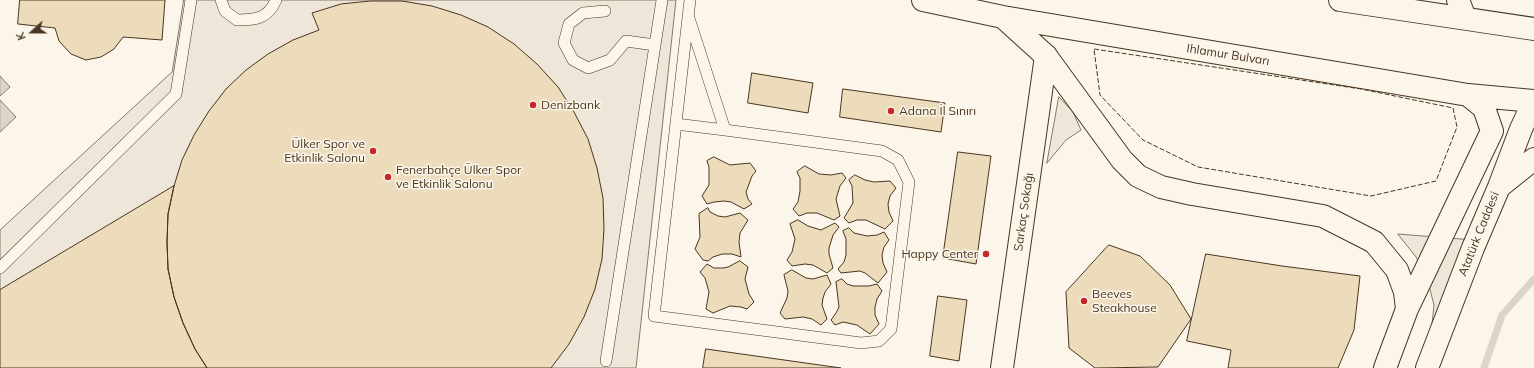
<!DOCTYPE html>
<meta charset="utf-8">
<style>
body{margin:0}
#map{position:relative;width:1534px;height:368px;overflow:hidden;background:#fbf6e9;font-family:Mulish,sans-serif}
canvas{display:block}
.north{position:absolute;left:12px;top:12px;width:40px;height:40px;-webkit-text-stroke:3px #fbf6e9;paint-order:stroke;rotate:249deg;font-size:11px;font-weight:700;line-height:16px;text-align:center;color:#4a3520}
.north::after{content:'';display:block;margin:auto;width:14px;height:18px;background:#4a3520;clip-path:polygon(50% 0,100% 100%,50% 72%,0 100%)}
</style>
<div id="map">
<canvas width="1534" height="368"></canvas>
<div class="north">K</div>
</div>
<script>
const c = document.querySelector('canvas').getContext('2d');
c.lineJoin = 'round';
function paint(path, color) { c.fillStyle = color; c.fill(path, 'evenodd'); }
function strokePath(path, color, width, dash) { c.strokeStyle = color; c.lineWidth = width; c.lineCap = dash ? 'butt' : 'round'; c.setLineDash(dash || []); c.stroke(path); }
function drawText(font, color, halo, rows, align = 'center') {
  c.font = font + ' Mulish,sans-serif'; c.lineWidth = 3; c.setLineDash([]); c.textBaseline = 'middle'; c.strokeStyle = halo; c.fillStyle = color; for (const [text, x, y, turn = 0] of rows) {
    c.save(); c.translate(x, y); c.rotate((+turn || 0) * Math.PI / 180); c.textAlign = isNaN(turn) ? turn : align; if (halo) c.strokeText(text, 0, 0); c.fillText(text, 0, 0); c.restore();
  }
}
const green = new Path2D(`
 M 184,0 L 676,0 L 636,368 L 0,368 L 0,230 L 172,72 Z
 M 1059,97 L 1073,112 L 1081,130 L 1066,140 L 1047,163 Z
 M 1398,234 L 1474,240 L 1430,343 L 1434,305 L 1427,278 L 1416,257 Z`);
const water = new Path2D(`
 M 0,76 L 10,87 L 0,96 Z
 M 0,100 L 16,117 L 0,132 Z`);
const stream = new Path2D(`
 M 1484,368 L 1502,315 L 1534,279`);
const building = new Path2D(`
 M 20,0 L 165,0 L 162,40 L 123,37 L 114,49 L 101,57 L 86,60 L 71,54 L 59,41 L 55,28 L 18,24 Z
 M 371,1 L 402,1 L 432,6 L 461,15 L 488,27 L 514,44 L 537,64 L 558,87 L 574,112 L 588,139 L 597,168 L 603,198 L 604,229 L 602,259 L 595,289 L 584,317 L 569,344 L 551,368 L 207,368 L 195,349 L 183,323 L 174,297 L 168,269 L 167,242 L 168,214 L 174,186 L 182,160 L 194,135 L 209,111 L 226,89 L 246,70 L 268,54 L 293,40 L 319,30 L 312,13 L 341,4 Z
 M 752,73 L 813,83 L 808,113 L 748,103 Z
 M 843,89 L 945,103 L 941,132 L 840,117 Z
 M 958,152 L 991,156 L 976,264 L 943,258 Z
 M 714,157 L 730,165 L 750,163 L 756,171 L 752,176 L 746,192 L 748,199 L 752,204 L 744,209 L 731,202 L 724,201 L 714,202 L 707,204 L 702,196 L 709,185 L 709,167 L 707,161 Z
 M 805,166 L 819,174 L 831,175 L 842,173 L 846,178 L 840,186 L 836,199 L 840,216 L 834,220 L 817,213 L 807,213 L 799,216 L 793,209 L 798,202 L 800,191 L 800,178 L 797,172 Z
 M 855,175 L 865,180 L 874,182 L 890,181 L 896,188 L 890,196 L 888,204 L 889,212 L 893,221 L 885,229 L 866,220 L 857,220 L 849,223 L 844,218 L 853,203 L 852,186 L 849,180 Z
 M 174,186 L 168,214 L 167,242 L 168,269 L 174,297 L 183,323 L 195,349 L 207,368 L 0,368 L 0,290 Z
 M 708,208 L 710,212 L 718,216 L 725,217 L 740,213 L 748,220 L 740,233 L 739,242 L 741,257 L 732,254 L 722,254 L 713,257 L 708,261 L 703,260 L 695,249 L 700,237 L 699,214 Z
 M 798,220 L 808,226 L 821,230 L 835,223 L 839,227 L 833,235 L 829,248 L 829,254 L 833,268 L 827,273 L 813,265 L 805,264 L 792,266 L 787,260 L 792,252 L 795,239 L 790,224 Z
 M 849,228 L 854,233 L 867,236 L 877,235 L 884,232 L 889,240 L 884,247 L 882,255 L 883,263 L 887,272 L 878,283 L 865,273 L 860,271 L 841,273 L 838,269 L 844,262 L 846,255 L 846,239 L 843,231 Z
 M 1109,245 L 1140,256 L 1170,285 L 1191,319 L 1158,367 L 1095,368 L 1069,348 L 1066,292 Z
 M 1206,254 L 1282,266 L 1360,276 L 1354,330 L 1338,368 L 1228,368 L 1231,350 L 1187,341 Z
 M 740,261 L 748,267 L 745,279 L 749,294 L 754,302 L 747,309 L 741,307 L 730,306 L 713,313 L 706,309 L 709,292 L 705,278 L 700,272 L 707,264 L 714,268 L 723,268 L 728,267 Z
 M 792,270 L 806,278 L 813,279 L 827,275 L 831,284 L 825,292 L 823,298 L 822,305 L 827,319 L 821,325 L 812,319 L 803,317 L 785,319 L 780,313 L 787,298 L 788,291 L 784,275 Z
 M 842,279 L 847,284 L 853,286 L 869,286 L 877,284 L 882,291 L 877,299 L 875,307 L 875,315 L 879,324 L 870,334 L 857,325 L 843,322 L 835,325 L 831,320 L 836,313 L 839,307 L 836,282 Z
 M 938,296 L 967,300 L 959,361 L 930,356 Z
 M 706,349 L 841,368 L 703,368 Z`);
const service = new Path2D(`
 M 221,0 L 225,11 L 237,20 C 255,20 268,19 276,0
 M 605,11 L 583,13 L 569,24 L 564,43 L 573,60 L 588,68 L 610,60 L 626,41 L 655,45
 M 688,15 L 725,130 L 882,151 L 898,160 L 909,182 L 891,329 L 879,341 L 861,343 L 654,316 L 690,0
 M 676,124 L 725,130
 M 0,268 L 176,94 L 191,0
 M 606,361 L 662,0`);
const minor = new Path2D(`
 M 1458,0 L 1465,18
 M 1002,368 L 1046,56`);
const secondary = new Path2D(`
 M 923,0 L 1003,17 L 1468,95 L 1534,101
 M 1340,0 L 1534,29
 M 1003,17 L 1046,56 L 1122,160 L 1138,176 L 1161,187 L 1192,194 L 1323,216 L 1374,242 L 1397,270 L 1405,292 L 1407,309
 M 1499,187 L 1534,159
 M 1385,368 L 1407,309 L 1492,131 L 1484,108 L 1468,95
 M 1427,368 L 1473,248 L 1499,187 L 1521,129 L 1534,101`);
const fence = new Path2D(`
 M 1094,49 L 1361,89 L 1453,108 L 1457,127 L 1436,181 L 1371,196 L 1198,167 L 1143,140 L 1100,95 Z`);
const markers = [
 [533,105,4,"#c62828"],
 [891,111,4,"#c62828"],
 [373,151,4,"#c62828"],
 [388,177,4,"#c62828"],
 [986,254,4,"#c62828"],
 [1084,301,4,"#c62828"]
];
const streetNames = [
 ["Ihlamur Bulvarı",1228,55,9],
 ["Sarkaç Sokağı",1024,212,-82],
 ["Atatürk Caddesi",1479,234,-68]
];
const poiNames = [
 ["Denizbank",541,105],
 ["Adana İl Sınırı",899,111],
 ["Ülker Spor ve",365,144,"right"],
 ["Etkinlik Salonu",365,158,"right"],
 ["Fenerbahçe Ülker Spor",396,170],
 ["ve Etkinlik Salonu",396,184],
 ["Happy Center",978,254,"right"],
 ["Beeves",1092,294],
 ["Steakhouse",1092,308]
];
paint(green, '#ede6d9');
strokePath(green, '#887966', 1);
paint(water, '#dcd4c6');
strokePath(water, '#887966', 1);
strokePath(stream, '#dcd4c6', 7);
paint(building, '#ecdcbc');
strokePath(building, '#4a3520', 1);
strokePath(service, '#4a3520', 12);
strokePath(minor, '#4a3520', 24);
strokePath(secondary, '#4a3520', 24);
strokePath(service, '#fbf6e9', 11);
strokePath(minor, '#fbf6e9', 22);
strokePath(secondary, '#fbf6e9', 22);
strokePath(fence, '#4a3520', 1, [5, 2]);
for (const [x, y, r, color] of markers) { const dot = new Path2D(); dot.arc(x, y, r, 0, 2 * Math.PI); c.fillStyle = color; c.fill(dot); strokePath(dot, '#fbf6e9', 1.5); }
drawText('12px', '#4a3520', '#fbf6e9', streetNames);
drawText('12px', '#4a3520', '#fbf6e9', poiNames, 'left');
</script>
